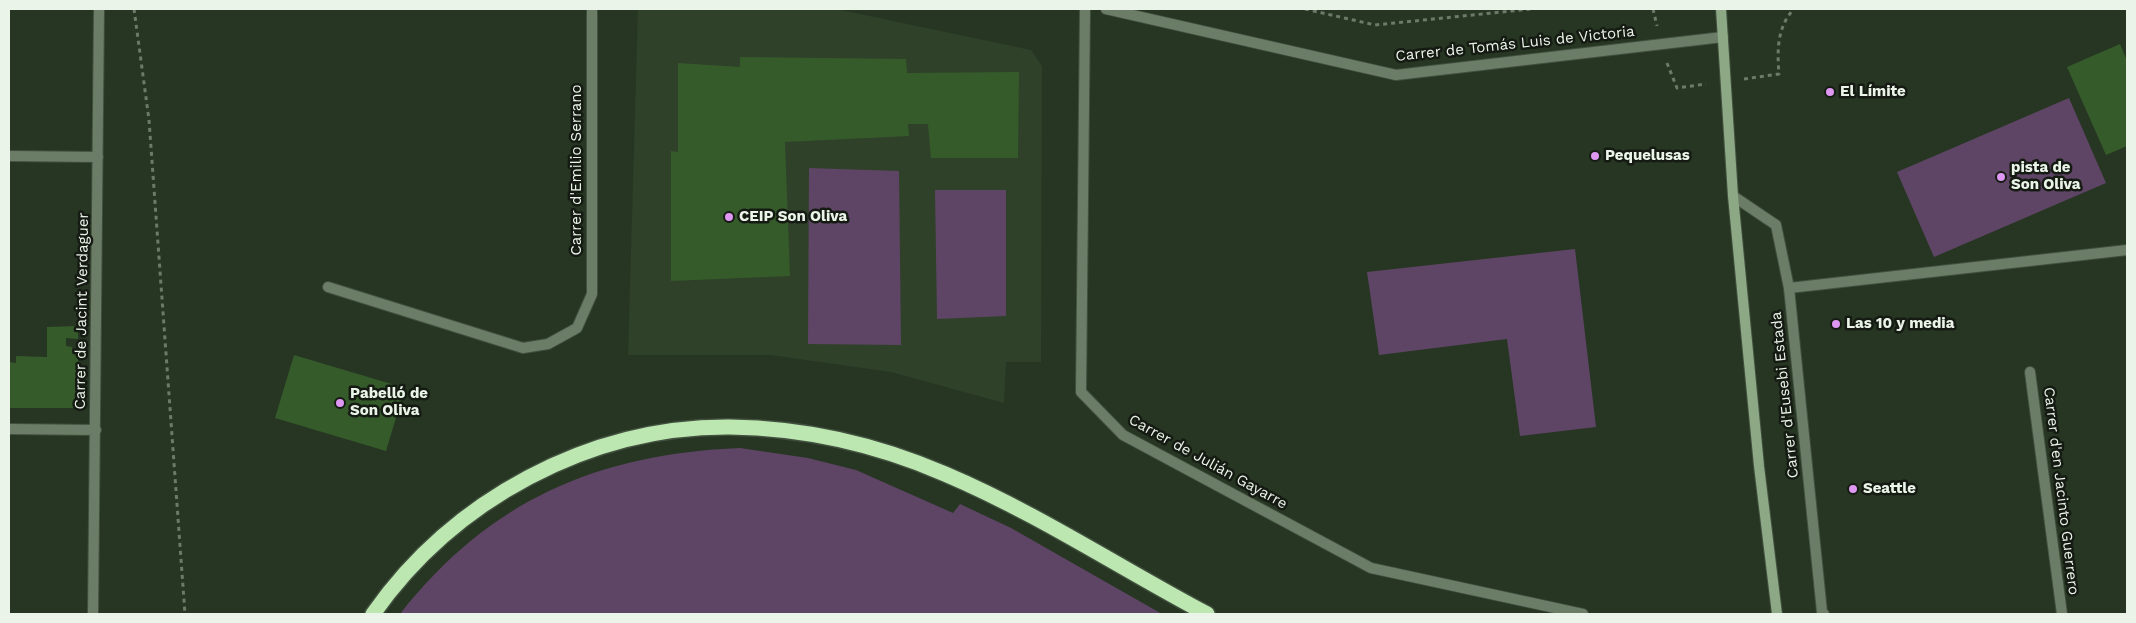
<!DOCTYPE html>
<meta charset="utf-8">
<style>
body{margin:0}
#map{position:relative;width:2136px;height:623px;overflow:hidden;background:#273623;font-family:"Work Sans",sans-serif}
canvas{display:block}
.frame{position:absolute;inset:0;border:10px solid #ebf4e9;pointer-events:none}
</style>
<div id="map">
<canvas width="2136" height="623"></canvas>
<div class="frame"></div>
</div>
<script>
const c = document.querySelector('canvas').getContext('2d');
c.lineJoin = 'round';
function paint(path, color) { c.fillStyle = color; c.fill(path, 'evenodd'); }
function strokePath(path, color, width, dash) { c.strokeStyle = color; c.lineWidth = width; c.lineCap = dash ? 'butt' : 'round'; c.setLineDash(dash || []); c.stroke(path); }
function drawText(font, color, halo, rows, align = 'center') {
  c.font = font + ' "Work Sans",sans-serif'; c.lineWidth = 5; c.setLineDash([]); c.textBaseline = 'middle'; c.strokeStyle = halo; c.fillStyle = color; for (const [text, x, y, turn = 0] of rows) {
    c.save(); c.translate(x, y); c.rotate((+turn || 0) * Math.PI / 180); c.textAlign = isNaN(turn) ? turn : align; if (halo) c.strokeText(text, 0, 0); c.fillText(text, 0, 0); c.restore();
  }
}
const built = new Path2D(`
 M 638,9 L 836,9 L 1031,50 L 1042,66 L 1041,362 L 1006,362 L 1004,403 L 891,372 L 771,355 L 628,355 Z`);
const green = new Path2D(`
 M 2069,98 L 2106,183 L 1934,257 L 1897,172 Z
 M 809,168 L 899,171 L 901,345 L 808,344 Z
 M 935,190 L 1006,190 L 1006,316 L 937,319 Z
 M 1575,249 L 1596,427 L 1520,436 L 1507,339 L 1379,355 L 1367,272 Z
 M 740,448 L 808,458 L 856,470 L 953,513 L 960,504 L 1011,528 L 1162,614 L 400,614 C 490,500 597,454 740,448 Z`);
const building = new Path2D(`
 M 2120,44 L 2127,61 L 2127,146 L 2106,155 L 2067,67 Z
 M 740,57 L 906,59 L 907,73 L 1019,72 L 1018,158 L 931,158 L 928,124 L 908,124 L 909,136 L 785,142 L 790,276 L 671,281 L 671,151 L 678,152 L 678,63 L 740,67 Z
 M 78,326 L 78,339 L 66,338 L 66,346 L 72,347 L 72,352 L 78,352 L 78,408 L 9,408 L 9,362 L 16,363 L 16,356 L 47,357 L 47,327 Z
 M 294,355 L 405,388 L 386,451 L 275,418 Z`);
const path = new Path2D(`
 M 134,9 L 149,120 L 185,614
 M 1305,9 L 1375,25 L 1531,9
 M 1653,9 L 1657,26
 M 1667,63 L 1677,88 L 1706,84
 M 1744,79 L 1779,74 C 1777,50 1777,27 1794,9`);
const pedestrian = new Path2D(`
 M 1789,288 L 2127,250`);
const minor = new Path2D(`
 M 1085,9 L 1081,392 L 1123,435 L 1371,568 L 1583,614
 M 9,156 L 98,157
 M 1733,196 L 1776,225 L 1789,288 L 1822,612 L 1824,614
 M 328,287 L 523,348 L 548,344 L 577,328 L 592,294 L 592,9
 M 2030,372 L 2062,614
 M 9,429 L 96,430
 M 93,614 L 99,9`);
const tertiary = new Path2D(`
 M 1106,9 L 1396,75 L 1723,37`);
const secondary = new Path2D(`
 M 1721,9 L 1733,196 L 1759,466 L 1777,614`);
const motorway = new Path2D(`
 M 373,614 C 453,500 589,426 730,427 C 804,428 878,445 945,474 C 1037,513 1120,568 1207,614`);
const markers = [
 [1830,92,5,"#de98f2"],
 [1595,156,5,"#de98f2"],
 [2001,177,5,"#de98f2"],
 [729,217,5,"#de98f2"],
 [1836,324,5,"#de98f2"],
 [340,403,5,"#de98f2"],
 [1853,489,5,"#de98f2"]
];
const streetNames = [
 ["Carrer de Tomás Luis de Victoria",1515,44,-6],
 ["Carrer d'Emilio Serrano",577,170,-90],
 ["Carrer de Jacint Verdaguer",82,311,-89],
 ["Carrer d'Eusebi Estada",1785,395,-96],
 ["Carrer de Julián Gayarre",1208,462,29],
 ["Carrer d'en Jacinto Guerrero",2061,491,83]
];
const poiNames = [
 ["El Límite",1840,92],
 ["Pequelusas",1605,156],
 ["pista de",2011,168],
 ["Son Oliva",2011,185],
 ["CEIP Son Oliva",739,217],
 ["Las 10 y media",1846,324],
 ["Pabelló de",350,394],
 ["Son Oliva",350,411],
 ["Seattle",1863,489]
];
paint(built, '#2f4129');
paint(green, '#5e4565');
paint(building, '#365b2b');
strokePath(pedestrian, '#42513f', 12);
strokePath(minor, '#42513f', 12);
strokePath(tertiary, '#42513f', 12);
strokePath(secondary, '#42513f', 12);
strokePath(motorway, '#42513f', 18);
strokePath(path, '#6d7a6a', 3, [4, 4]);
strokePath(pedestrian, '#6c7d67', 10);
strokePath(minor, '#6c7d67', 10);
strokePath(tertiary, '#6c7d67', 10);
strokePath(secondary, '#8ca884', 10);
strokePath(motorway, '#bce7b0', 15);
for (const [x, y, r, color] of markers) { const dot = new Path2D(); dot.arc(x, y, r, 0, 2 * Math.PI); c.fillStyle = color; c.fill(dot); strokePath(dot, '#151b13', 2); }
drawText('15px', '#ebf4e9', '#151b13', streetNames);
drawText('bold 15px', '#ebf4e9', '#151b13', poiNames, 'left');
</script>
